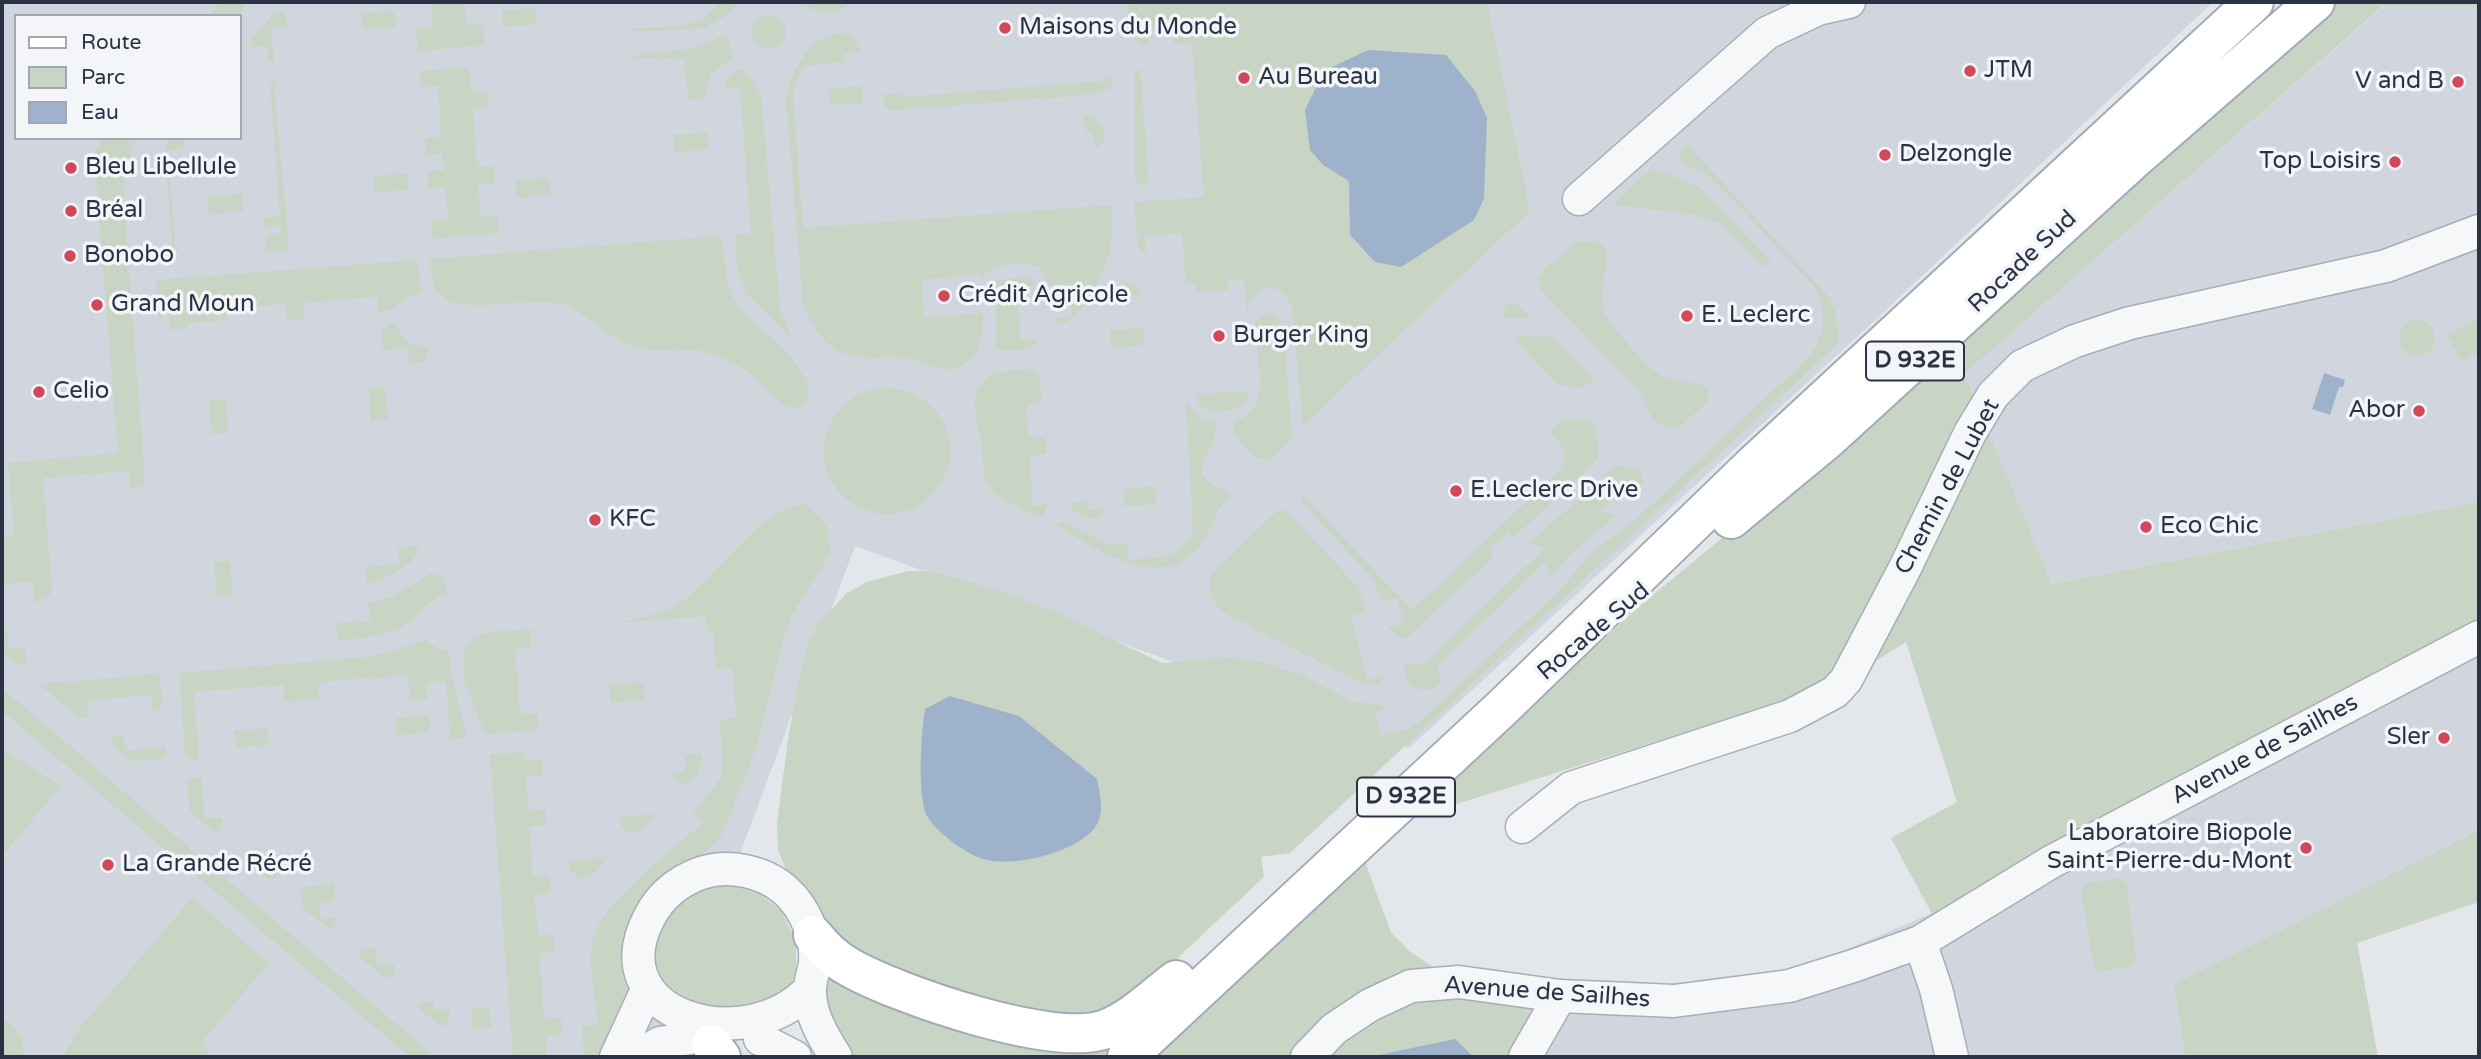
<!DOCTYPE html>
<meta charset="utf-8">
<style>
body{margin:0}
#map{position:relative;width:2481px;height:1059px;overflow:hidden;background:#e3e6eb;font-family:"Varela Round",sans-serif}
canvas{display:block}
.frame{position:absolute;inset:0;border:4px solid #2a3344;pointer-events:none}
.legend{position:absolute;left:14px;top:14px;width:228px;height:126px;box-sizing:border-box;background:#f3f5f8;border:2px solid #a3a7b0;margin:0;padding:9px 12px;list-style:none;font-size:21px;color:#2a3344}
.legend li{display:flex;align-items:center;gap:14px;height:35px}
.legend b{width:35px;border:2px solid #a3a7b0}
</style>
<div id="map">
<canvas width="2481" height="1059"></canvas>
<div class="frame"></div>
<ul class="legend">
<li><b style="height:9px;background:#fff"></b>Route</li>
<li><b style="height:19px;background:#c8d5c4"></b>Parc</li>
<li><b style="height:19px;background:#9eb3cb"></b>Eau</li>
</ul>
</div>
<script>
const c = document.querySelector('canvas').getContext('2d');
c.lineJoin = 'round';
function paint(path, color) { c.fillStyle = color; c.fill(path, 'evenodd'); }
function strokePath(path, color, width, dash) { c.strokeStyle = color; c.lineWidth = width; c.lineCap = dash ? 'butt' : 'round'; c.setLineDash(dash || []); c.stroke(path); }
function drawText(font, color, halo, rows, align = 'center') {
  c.font = font + ' "Varela Round",sans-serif'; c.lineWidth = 7; c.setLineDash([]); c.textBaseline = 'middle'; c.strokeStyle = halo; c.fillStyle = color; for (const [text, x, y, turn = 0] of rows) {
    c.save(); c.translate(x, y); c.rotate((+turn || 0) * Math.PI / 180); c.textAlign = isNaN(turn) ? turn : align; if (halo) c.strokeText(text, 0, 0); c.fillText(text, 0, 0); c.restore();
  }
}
const built = new Path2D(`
 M 2,2 L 2213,2 L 1872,323 L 1409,748 L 855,546 L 664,1057 L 2,1057 ZM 16,16 L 240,16 L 240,138 L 16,138 Z
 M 2479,2 L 2479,502 L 2052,584 L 1963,374 L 2384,6 Z
 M 2479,650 L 2479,830 L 2174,984 L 2185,1057 L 1516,1057 L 1532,1021 L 1524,1004 L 1710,1008 L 2145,822 Z`);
const green = new Path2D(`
 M 221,2 L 249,2 L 237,16 L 209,16 Z
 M 431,2 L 464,2 L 466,25 L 483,24 L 485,45 L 418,51 L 416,29 L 433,27 Z
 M 716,2 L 738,2 L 726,16 L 704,28 L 629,32 L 632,29 C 658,26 708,32 716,2 Z
 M 801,2 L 850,2 C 835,19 817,14 801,2 Z
 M 1128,2 L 1487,2 L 1530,211 L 1303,426 L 1292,306 C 1278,279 1253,283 1247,312 L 1244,279 L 1228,280 L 1228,290 L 1196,292 L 1195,283 L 1186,283 L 1182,233 L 1145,236 L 1146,253 L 1138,249 L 1134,202 L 1204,197 L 1192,43 L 1174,44 L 1173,27 L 1148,29 L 1149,46 C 1126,42 1130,21 1128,2 Z
 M 2338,2 L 2479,2 L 2479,6 L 2383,6 L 1964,374 L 2052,584 L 2479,502 L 2479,650 L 2145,822 L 1932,914 L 1891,838 L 1957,802 L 1906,642 L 1837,685 L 1402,821 L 1642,604 L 1898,393 L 2170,145 Z
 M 535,8 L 537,24 L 503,27 L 502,10 Z
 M 394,11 L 396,27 L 362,29 L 361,13 Z
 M 282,12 L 287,17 L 287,27 L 271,29 L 274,61 L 269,62 L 267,46 L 250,47 L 253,38 L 274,13 Z
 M752 32a17 17 0 1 1 34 0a17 17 0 1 1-34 0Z
 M 842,32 L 855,39 L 860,52 L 843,54 L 843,62 L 806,66 L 796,81 L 793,95 L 803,228 L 1111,205 C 1111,219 1113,235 1110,249 C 1105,269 1082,322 1060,324 L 1055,318 L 1072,316 L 1069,283 L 1049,285 L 1040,267 C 1021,260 993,262 980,280 L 979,274 L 922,280 L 924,318 L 983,313 C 985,343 973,376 937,368 C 926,365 917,360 906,358 C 892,355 877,358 862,357 C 830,356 813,331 803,303 L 786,97 L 792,74 L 813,42 Z
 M 726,34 L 733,57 L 711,74 L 705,99 L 688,100 L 684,58 L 633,59 L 631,56 L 696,48 Z
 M 469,67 L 471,92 L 488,91 L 489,107 L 473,109 L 477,167 L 494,166 L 495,183 L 478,184 L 481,217 L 498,216 L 499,233 L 432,238 L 431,221 L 448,219 L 445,187 L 428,188 L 427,171 L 444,170 L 442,154 L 426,155 L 425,138 L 441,137 L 438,86 L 421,87 L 419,71 Z
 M 1140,68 L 1149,185 L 1139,185 L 1135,177 L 1135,72 Z
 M 741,69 L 753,80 L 761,96 L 780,309 L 791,337 L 747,294 L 737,269 L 735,234 L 751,233 L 740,88 L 724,89 L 727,77 Z
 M 1114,76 L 1111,87 L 1098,94 L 892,110 L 885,108 L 883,95 L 902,92 L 903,97 L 1105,81 L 1105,77 Z
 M 274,82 L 289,250 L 266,252 L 265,235 L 281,233 L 280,225 L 265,226 L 264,218 L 280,216 L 270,84 Z
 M 862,86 L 863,103 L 830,105 L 828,89 Z
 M 1083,116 L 1096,118 L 1104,128 L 1105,141 L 1095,149 L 1093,132 L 1086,132 Z
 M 707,132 L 708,149 L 675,152 L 673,135 Z
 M 105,138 L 136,138 L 125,174 L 124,206 L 145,481 L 143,485 L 131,488 L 129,471 L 43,478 L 52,589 L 49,597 L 35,603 L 33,582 L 2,584 L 2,536 L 14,535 L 8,463 L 118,453 L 94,151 Z
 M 169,138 L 184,138 L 184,148 L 168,150 L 176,259 L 173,256 L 165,149 Z
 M 1687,144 L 1827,295 L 1836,313 L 1838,343 L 1290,853 L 1261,857 L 1264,877 L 1123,1009 L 1046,1024 L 844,956 L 786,870 L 778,849 L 777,823 L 788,739 L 800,673 L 810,638 L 820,621 L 847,593 L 867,582 L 908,571 L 930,571 L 998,590 L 1051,610 L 1162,663 L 1216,658 L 1258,661 L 1304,676 L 1353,702 L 1390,706 L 1375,712 L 1381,736 L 1407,730 L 1423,719 L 1559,591 L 1592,552 L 1634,521 L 1810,356 C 1825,333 1827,315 1817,290 L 1716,182 L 1703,171 L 1683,165 L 1679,155 Z
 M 1655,169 L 1701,188 L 1771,262 L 1764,267 L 1718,222 L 1690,214 L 1614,205 L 1643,175 Z
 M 407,173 L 408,190 L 375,193 L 373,176 Z
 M 549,178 L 550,195 L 517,198 L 515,181 Z
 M 242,194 L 243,211 L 209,214 L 208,197 Z
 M 719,236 C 727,254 723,278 732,295 C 750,329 812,358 808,398 L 799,409 C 776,409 760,377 740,367 C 727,360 711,352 696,350 C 675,348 653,353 632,346 C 607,338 589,314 564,305 C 530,294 464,318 439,294 C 431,286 432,270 430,259 Z
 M 1576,241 C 1583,242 1592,240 1598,242 C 1618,247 1593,294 1607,317 C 1617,332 1648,369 1664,377 C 1678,384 1699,378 1709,391 L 1707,402 L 1679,428 L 1661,425 L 1652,418 L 1640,392 L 1541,290 L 1538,280 L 1543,271 Z
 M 417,260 L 422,292 C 405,295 397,310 379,313 L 377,297 L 303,302 L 304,319 L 287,320 L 285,304 L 227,308 L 227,320 L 187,323 L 187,329 L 169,329 L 169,313 L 161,313 L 160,330 L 156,280 Z
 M 1028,277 L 1036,286 L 1017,289 L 1021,340 L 1037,339 L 1037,343 L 1028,349 L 999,350 L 996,345 L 997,280 Z
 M 1127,282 L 1138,287 L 1141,294 L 1125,296 L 1124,304 L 1109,305 L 1117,287 Z
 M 1515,302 L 1531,318 L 1503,318 L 1505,306 Z
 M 1265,314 L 1275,315 L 1283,324 L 1292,436 C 1278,459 1263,470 1244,446 C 1237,437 1234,433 1233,421 C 1273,415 1257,358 1255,330 L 1255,322 Z
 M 2479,319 L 2479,351 L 2461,361 L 2447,334 Z
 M2399 338a18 18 0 1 1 36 0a18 18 0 1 1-36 0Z
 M 396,322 C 400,339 411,349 429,347 L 426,360 L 409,365 L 407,348 L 383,350 L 381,330 Z
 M 1143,328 L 1144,345 L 1111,347 L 1110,330 Z
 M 1518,336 L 1552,337 L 1593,378 L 1592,382 L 1582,388 L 1558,385 L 1516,340 Z
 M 1027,369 L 1039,375 L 1042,403 L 1026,405 L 1029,438 L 1045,437 L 1046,454 L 1029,456 L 1033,506 L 1048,504 L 1044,516 C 1033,516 1024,510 1014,505 C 978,486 985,475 981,440 C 978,419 966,396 986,379 C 997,370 1014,371 1027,369 Z
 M 385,387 L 388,420 L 371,421 L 369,388 Z
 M824 451a63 63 0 1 1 126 0a63 63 0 1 1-126 0Z
 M 1249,391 L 1248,400 C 1236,413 1215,415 1200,407 L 1195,394 Z
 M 226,399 L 228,433 L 212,434 L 209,400 Z
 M 1186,401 L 1200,418 L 1216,422 C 1220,457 1174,470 1230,493 L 1230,497 C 1214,510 1212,531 1199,547 C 1157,595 1098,547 1054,525 L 1063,522 L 1109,544 L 1127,543 L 1129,560 C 1156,558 1185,558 1193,527 Z
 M 1584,419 L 1591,420 L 1596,427 L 1598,459 L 1511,540 L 1509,531 L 1492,547 L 1492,559 L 1406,638 L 1396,635 L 1388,627 L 1404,623 L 1397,598 L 1382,602 L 1373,579 L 1300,500 L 1304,496 L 1412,610 L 1561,469 C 1568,453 1562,444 1550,432 L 1562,421 Z
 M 1625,466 L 1640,472 C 1645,482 1642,490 1635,499 L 1616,496 L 1600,511 L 1617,515 L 1571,553 L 1550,579 L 1547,561 L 1438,665 L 1440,683 L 1435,688 C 1415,693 1403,684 1405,664 L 1422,665 L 1546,547 L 1530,543 L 1583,495 L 1600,497 L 1619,479 L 1602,477 L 1615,467 Z
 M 1155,486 L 1156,504 L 1124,506 L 1123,489 Z
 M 1087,501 L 1087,510 L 1104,509 L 1101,517 C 1091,521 1075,515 1070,505 L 1070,503 Z
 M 805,504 L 826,524 L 831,552 L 792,615 L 783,638 L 757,746 L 720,839 L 700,856 L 664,874 L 639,902 L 630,919 L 623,944 L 627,1001 L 605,1057 L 584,1057 L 582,1026 L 598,1025 C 596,1000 588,968 592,944 C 598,903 673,850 704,822 L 693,810 C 731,774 724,771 719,720 L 736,718 L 733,668 L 716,669 L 713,633 L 708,633 L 706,616 L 531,630 L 531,647 L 515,648 L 520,714 L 537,713 L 538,730 L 485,734 L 463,678 L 465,647 L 474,638 L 489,632 C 537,628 632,629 673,607 C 717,584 754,509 805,504 Z
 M 1277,511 L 1287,511 L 1358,587 L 1366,611 L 1351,616 L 1367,680 L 1382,677 L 1381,682 L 1369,685 L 1359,682 L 1228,615 C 1211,604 1206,590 1213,572 Z
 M 415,546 L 419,551 C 410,568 385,579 367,584 L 365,567 L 399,564 L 398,548 Z
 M 230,561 L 233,594 L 217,596 L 214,562 Z
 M 431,573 L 442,577 L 447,594 C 427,598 420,616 403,626 C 383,637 360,638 338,640 L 336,623 L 370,621 L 368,603 L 392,597 Z
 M 8,632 L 9,649 L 25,647 L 26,664 L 15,663 L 2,652 L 2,634 Z
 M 426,640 L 439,650 L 449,651 L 451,672 L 467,738 L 450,739 L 446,681 L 427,682 L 427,699 L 410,700 L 408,675 L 319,682 L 319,699 L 285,701 L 284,685 L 194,692 L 199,759 L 190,759 L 185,754 L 179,673 L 370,657 Z
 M 160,674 L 162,702 L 159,709 L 153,711 L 151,695 L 88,700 L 89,717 L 78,717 L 39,684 Z
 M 643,683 L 644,700 L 610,702 L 609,685 Z
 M 2,688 L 435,1057 L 410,1057 L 2,711 Z
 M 428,715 L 430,732 L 396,735 L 395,718 Z
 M 268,728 L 269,745 L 236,747 L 234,730 Z
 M 123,734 L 125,751 L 166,747 L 166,756 L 161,760 L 130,761 L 111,744 L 112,736 Z
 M 2,749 L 61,786 L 2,856 Z
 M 523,752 L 524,760 L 541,759 L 542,775 L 526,777 L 528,810 L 545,809 L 546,825 L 529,827 L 533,876 L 550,875 L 551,893 L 534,895 L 538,935 L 554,935 L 555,951 L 539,953 L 544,1019 L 561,1018 L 562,1035 L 546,1036 L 547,1057 L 513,1057 L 490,754 Z
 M 702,754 C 700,770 699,784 680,784 L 670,773 L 686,771 L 685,755 Z
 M 191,777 L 201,777 L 205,819 L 222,818 L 220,832 L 212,830 L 190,811 L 187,783 Z
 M 653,814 L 650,822 L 634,834 C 624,832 621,827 619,817 Z
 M 2479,830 L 2479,902 L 2357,943 L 2378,1057 L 2185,1057 L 2174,984 Z
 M 261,848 L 262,865 L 279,864 L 279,872 L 274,879 L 269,879 L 247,861 L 244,850 Z
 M 603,859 C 602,871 589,879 578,878 L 570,869 L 569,861 Z
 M 1364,859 L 1391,932 L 1409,951 L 1441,972 L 1295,1057 L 1153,1057 Z
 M 2119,878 L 2126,883 L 2136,960 L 2132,966 L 2097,972 L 2094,970 L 2081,890 L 2085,884 Z
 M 334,884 L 335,901 L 319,903 L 320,919 L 336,918 L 334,927 L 329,928 L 303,909 L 300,887 Z
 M 725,884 L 757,891 L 782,912 L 796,941 L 796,973 L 782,1003 L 693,1023 L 654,973 L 654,941 L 668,912 L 693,891 Z
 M 192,898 L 269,963 L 201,1043 L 209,1051 L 206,1055 L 209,1057 L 63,1057 L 79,1029 Z
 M 376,948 L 377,965 L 394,964 L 395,973 L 390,977 L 383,977 L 360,957 L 359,949 Z
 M 829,967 L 1118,1033 L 1112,1057 L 847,1057 L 821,1012 Z
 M 1443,994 L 1524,1004 L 1532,1021 L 1516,1057 L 1323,1057 L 1331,1048 L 1390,1008 Z
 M 434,1002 L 435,1010 L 451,1009 L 447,1025 L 439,1026 L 417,1006 L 417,1003 Z
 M 489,1007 L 491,1028 L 473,1029 L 472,1008 Z
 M 2,1017 C 15,1029 28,1038 22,1057 L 2,1057 Z`);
const water = new Path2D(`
 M 1368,50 L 1446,55 L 1475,91 L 1487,118 L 1484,199 L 1474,220 L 1401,267 L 1375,262 L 1350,235 L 1349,181 L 1323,165 L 1310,150 L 1305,110 L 1324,71 Z
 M 2324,373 L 2345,380 L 2343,387 L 2339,387 L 2330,415 L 2312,409 Z
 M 950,696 L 1019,716 L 1097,779 C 1100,795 1105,812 1096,826 C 1079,852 1015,867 987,860 C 968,856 937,833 927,816 C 917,798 921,731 925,709 Z
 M 1455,1039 L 1474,1057 L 1369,1057 Z`);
const minor = new Path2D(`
 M 1579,199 L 1767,33 L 1818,9 L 1849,2
 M 1522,827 L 1571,788 L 1790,716 L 1835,692 L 1846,680 L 1905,568 L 1970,433 L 1993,395 L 2022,366 L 2075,341 L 2130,323 L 2386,266 L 2479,231
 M 1920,942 L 1936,989 L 1952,1057
 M 810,989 C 745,1059 596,1016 650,916 C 661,895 679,881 701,873 C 729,864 764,871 786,891 C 805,908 817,937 815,963 C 814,971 810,980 810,989 C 809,1013 823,1037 836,1057
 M 760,1039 L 795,1057
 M 616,1057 L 646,992
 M 635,1057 L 660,1043 L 690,1038
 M 1307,1057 L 1334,1029 L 1370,1005 L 1411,986 L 1459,982 L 1560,996 L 1674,1001 L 1789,986 L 1853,966 L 1920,942 L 2051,862 L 2479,637
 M 1525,1057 L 1560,996`);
const major = new Path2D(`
 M 1731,519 L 1829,438 L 2131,162 L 2315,2
 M 813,935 C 824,948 834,959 849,967 C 896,994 1055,1049 1106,1029 C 1132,1019 1154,997 1176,980
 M 711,1044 L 721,1057
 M 1127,1057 L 1503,707 L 1750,468 L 2254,2`);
const markers = [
 [1005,28,7,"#d04859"],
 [1970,71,7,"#d04859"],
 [1244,78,7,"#d04859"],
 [2458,82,7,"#d04859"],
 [1885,155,7,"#d04859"],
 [2395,162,7,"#d04859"],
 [71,168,7,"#d04859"],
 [71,211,7,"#d04859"],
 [70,256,7,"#d04859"],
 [944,296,7,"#d04859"],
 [97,305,7,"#d04859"],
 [1687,316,7,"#d04859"],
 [1219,336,7,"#d04859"],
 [39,392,7,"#d04859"],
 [2419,411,7,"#d04859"],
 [1456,491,7,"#d04859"],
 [595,520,7,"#d04859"],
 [2146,527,7,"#d04859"],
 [2444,738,7,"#d04859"],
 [2306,848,7,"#d04859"],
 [108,865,7,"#d04859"]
];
const shields = [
 [1915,361,98],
 [1406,797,98]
];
const shieldNames = [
 ["D 932E",1915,361],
 ["D 932E",1406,797]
];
const poiNames = [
 ["Maisons du Monde",1019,28],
 ["JTM",1984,71],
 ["Au Bureau",1258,78],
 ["V and B",2444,82,"right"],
 ["Delzongle",1899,155],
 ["Top Loisirs",2381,162,"right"],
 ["Bleu Libellule",85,168],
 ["Bréal",85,211],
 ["Bonobo",84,256],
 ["Crédit Agricole",958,296],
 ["Grand Moun",111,305],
 ["E. Leclerc",1701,316],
 ["Burger King",1233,336],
 ["Celio",53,392],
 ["Abor",2405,411,"right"],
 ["E.Leclerc Drive",1470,491],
 ["KFC",609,520],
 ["Eco Chic",2160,527],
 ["Sler",2430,738,"right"],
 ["Laboratoire Biopole",2292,834,"right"],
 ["Saint-Pierre-du-Mont",2292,862,"right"],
 ["La Grande Récré",122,865]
];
const streetNames = [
 ["Rocade Sud",2023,262,-43],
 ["Chemin de Lubet",1948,487,-62],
 ["Rocade Sud",1594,632,-40],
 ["Avenue de Sailhes",2265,750,-28],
 ["Avenue de Sailhes",1547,993,4]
];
paint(built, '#d1d5dd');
paint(green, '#c8d5c4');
paint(water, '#9eb3cb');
strokePath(minor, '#a8adb6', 35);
strokePath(major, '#a2aab7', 42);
strokePath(minor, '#f6f7f9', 32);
strokePath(major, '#fff', 38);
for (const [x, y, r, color] of markers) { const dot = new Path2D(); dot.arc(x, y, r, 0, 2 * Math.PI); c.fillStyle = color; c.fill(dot); strokePath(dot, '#f3f5f8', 2.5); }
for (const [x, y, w] of shields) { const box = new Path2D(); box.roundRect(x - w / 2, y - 19.5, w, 39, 5); c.fillStyle = '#f3f5f8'; c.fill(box); strokePath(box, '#2a3344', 2); }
drawText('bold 23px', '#2a3344', null, shieldNames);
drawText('24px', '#2a3344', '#f3f5f8', poiNames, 'left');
drawText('24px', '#2a3344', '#f3f5f8', streetNames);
</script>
